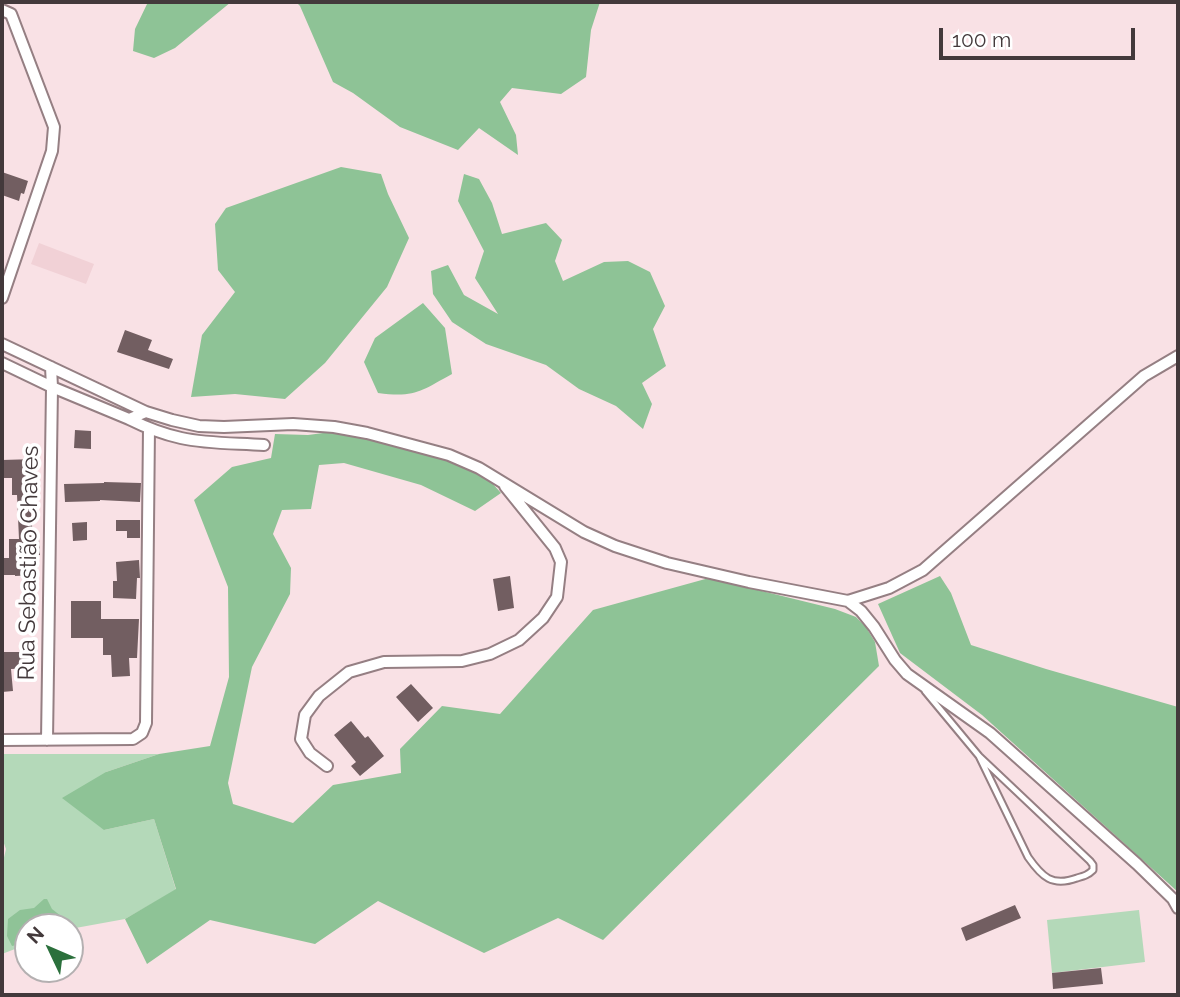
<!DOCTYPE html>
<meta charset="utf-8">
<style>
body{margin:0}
#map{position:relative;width:1180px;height:997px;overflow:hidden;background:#f9e1e5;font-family:Raleway,sans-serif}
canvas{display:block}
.frame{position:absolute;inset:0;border:4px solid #43393b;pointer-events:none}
.north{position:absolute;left:14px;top:913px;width:70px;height:70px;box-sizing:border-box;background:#fff;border:2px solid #b4b0b1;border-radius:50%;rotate:314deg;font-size:19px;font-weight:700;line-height:28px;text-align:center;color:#43393b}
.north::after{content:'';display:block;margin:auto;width:24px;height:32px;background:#2b703c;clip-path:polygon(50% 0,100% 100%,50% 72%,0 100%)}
.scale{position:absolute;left:939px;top:28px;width:196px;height:32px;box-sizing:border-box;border:4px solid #43393b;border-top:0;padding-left:9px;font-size:21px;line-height:24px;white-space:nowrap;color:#43393b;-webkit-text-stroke:5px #fff;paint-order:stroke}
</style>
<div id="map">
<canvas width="1180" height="997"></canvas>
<div class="frame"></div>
<div class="north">N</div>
<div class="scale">100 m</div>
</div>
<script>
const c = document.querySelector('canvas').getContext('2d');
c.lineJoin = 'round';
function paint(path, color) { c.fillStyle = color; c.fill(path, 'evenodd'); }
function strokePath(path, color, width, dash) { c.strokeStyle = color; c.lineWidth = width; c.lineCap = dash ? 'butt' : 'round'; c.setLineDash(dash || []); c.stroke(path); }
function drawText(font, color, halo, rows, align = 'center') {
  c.font = font + ' Raleway,sans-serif'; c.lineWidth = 7; c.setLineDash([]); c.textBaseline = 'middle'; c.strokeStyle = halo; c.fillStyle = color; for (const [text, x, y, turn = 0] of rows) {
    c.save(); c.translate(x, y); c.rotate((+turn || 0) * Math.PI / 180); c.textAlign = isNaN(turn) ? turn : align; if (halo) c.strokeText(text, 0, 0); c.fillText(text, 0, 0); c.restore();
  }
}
const built = new Path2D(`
 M 39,243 L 94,264 L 86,284 L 31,264 Z`);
const green = new Path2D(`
 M 2,754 L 159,754 L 106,772 L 104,830 L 154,819 L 176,890 L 125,919 L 70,929 L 70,927 L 28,927 L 28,944 L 2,954 L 2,866 L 6,849 L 2,838 Z
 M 1139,910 L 1145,962 L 1052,973 L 1047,920 Z`);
const forest = new Path2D(`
 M 148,2 L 231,2 L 175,48 L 154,58 L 133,51 L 135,29 Z
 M 296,2 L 600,2 L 591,30 L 586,77 L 561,94 L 512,88 L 500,102 L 516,135 L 518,155 L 479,128 L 458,150 L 400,127 L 353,93 L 333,82 L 300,6 Z
 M 341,167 L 381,174 L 388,194 L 409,238 L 387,287 L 325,363 L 285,399 L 235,394 L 191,397 L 202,335 L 235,292 L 218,270 L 215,224 L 226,208 Z
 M 464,174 L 479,179 L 492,203 L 502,234 L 546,223 L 562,240 L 555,261 L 563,281 L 604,262 L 628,261 L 650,272 L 665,306 L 653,329 L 666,366 L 642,383 L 652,404 L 643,429 L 616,406 L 579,389 L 546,365 L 486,344 L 452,322 L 433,294 L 431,271 L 448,265 L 464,295 L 498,314 L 475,278 L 484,251 L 458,201 Z
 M 423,303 L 445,328 L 452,374 C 421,391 415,398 378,393 L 364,362 L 375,338 Z
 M 338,431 L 437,455 L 482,472 L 501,493 L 475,511 L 421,485 L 344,463 L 319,465 L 311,509 L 282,510 L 273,534 L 291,568 L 290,594 L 252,667 L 228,783 L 233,804 L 293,823 L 333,785 L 401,773 L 400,749 L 442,706 L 500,714 L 593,610 L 709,578 L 835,609 L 856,617 L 866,627 L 875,642 L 879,666 L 603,940 L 558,918 L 484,953 L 378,901 L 315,944 L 210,920 L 147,964 L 125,919 L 176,889 L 154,819 L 104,830 L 62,798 L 106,772 L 159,754 L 210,746 L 229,677 L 228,587 L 194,500 L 232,467 L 271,458 L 275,434 L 308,435 Z
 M 940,576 L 951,593 L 971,645 L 1046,669 L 1178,707 L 1178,892 L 982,715 L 900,653 L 878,604 Z`);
const water = new Path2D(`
 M 44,899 L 47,899 L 52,909 L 66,920 L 54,927 L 28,927 L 28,939 L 21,944 L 12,946 L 7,936 L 8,919 L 20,910 L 34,908 Z`);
const building = new Path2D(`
 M 2,172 L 28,181 L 24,194 L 21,193 L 19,201 L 2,195 Z
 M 125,330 L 152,340 L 148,350 L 173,359 L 169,369 L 117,352 Z
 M 75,430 L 91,431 L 91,449 L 74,448 Z
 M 36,459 L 37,476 L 33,476 L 34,496 L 36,496 L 36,510 L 31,511 L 33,538 L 39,538 L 40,555 L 37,555 L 38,575 L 15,576 L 15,575 L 2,575 L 2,558 L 9,558 L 9,539 L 19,539 L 17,495 L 12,495 L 12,478 L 2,478 L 2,460 Z
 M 104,482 L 141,483 L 140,502 L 100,500 L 100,501 L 65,502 L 64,484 L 104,483 Z
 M 116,520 L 140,520 L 140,538 L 127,538 L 127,531 L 116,531 Z
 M 87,522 L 87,540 L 73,541 L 72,523 Z
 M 139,560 L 140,578 L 137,578 L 136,599 L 113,598 L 113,581 L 117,581 L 116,562 Z
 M 510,576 L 514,608 L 498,611 L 493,579 Z
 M 71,601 L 101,601 L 101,619 L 139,619 L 137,658 L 129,658 L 130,676 L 112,677 L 111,655 L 103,655 L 103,638 L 71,638 Z
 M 2,652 L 33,652 L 34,668 L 11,669 L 13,691 L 2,692 Z
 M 411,684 L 433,708 L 418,722 L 396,697 Z
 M 351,721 L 365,738 L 368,736 L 384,756 L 360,776 L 351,766 L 356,762 L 334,735 Z
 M 1015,905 L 1021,918 L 966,941 L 961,928 Z
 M 1101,968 L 1103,984 L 1053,989 L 1052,973 Z`);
const service = new Path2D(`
 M 925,691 L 979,756 L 1090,861 L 1093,865 L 1093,870 C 1088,875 1084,876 1077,878 C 1052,887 1042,877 1028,857 L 979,756`);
const minor = new Path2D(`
 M 2,10 L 11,14 L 54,127 L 52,151 L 2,298
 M 2,344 L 146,412 L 172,420 L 199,426 L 224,427 L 293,424 L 334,427 L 367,433 L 449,455 L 479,468 L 584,532 L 615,546 L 667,563 L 749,582 L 848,601 L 889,588 L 923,570 L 1144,376 L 1178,356
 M 2,363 L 52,387 L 129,419 L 146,412
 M 129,419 C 145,427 163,434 181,438 C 208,444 237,443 264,445
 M 848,601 L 861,611 L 874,627 L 895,660 L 907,674 L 990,733 L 1137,864 L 1173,899 L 1178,908
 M 2,740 L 133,739 L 142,733 L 146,723 L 149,428
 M 47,740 L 52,387 L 51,367
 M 327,766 L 310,753 L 301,739 L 305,715 L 319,696 L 349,672 L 384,662 L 462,661 L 490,654 L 519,640 L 543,618 L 557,597 L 561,562 L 555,548 L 505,486`);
const streetNames = [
 ["Rua Sebastião Chaves",29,563,-89]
];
paint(built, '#f1d1d6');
paint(green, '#b4d9b9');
paint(forest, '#8ec396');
paint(water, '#8fc397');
paint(building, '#725e61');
strokePath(service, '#957f83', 9);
strokePath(minor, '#957f83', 14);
strokePath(service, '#fff', 5);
strokePath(minor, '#fff', 10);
drawText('23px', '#43393b', '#fff', streetNames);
</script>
